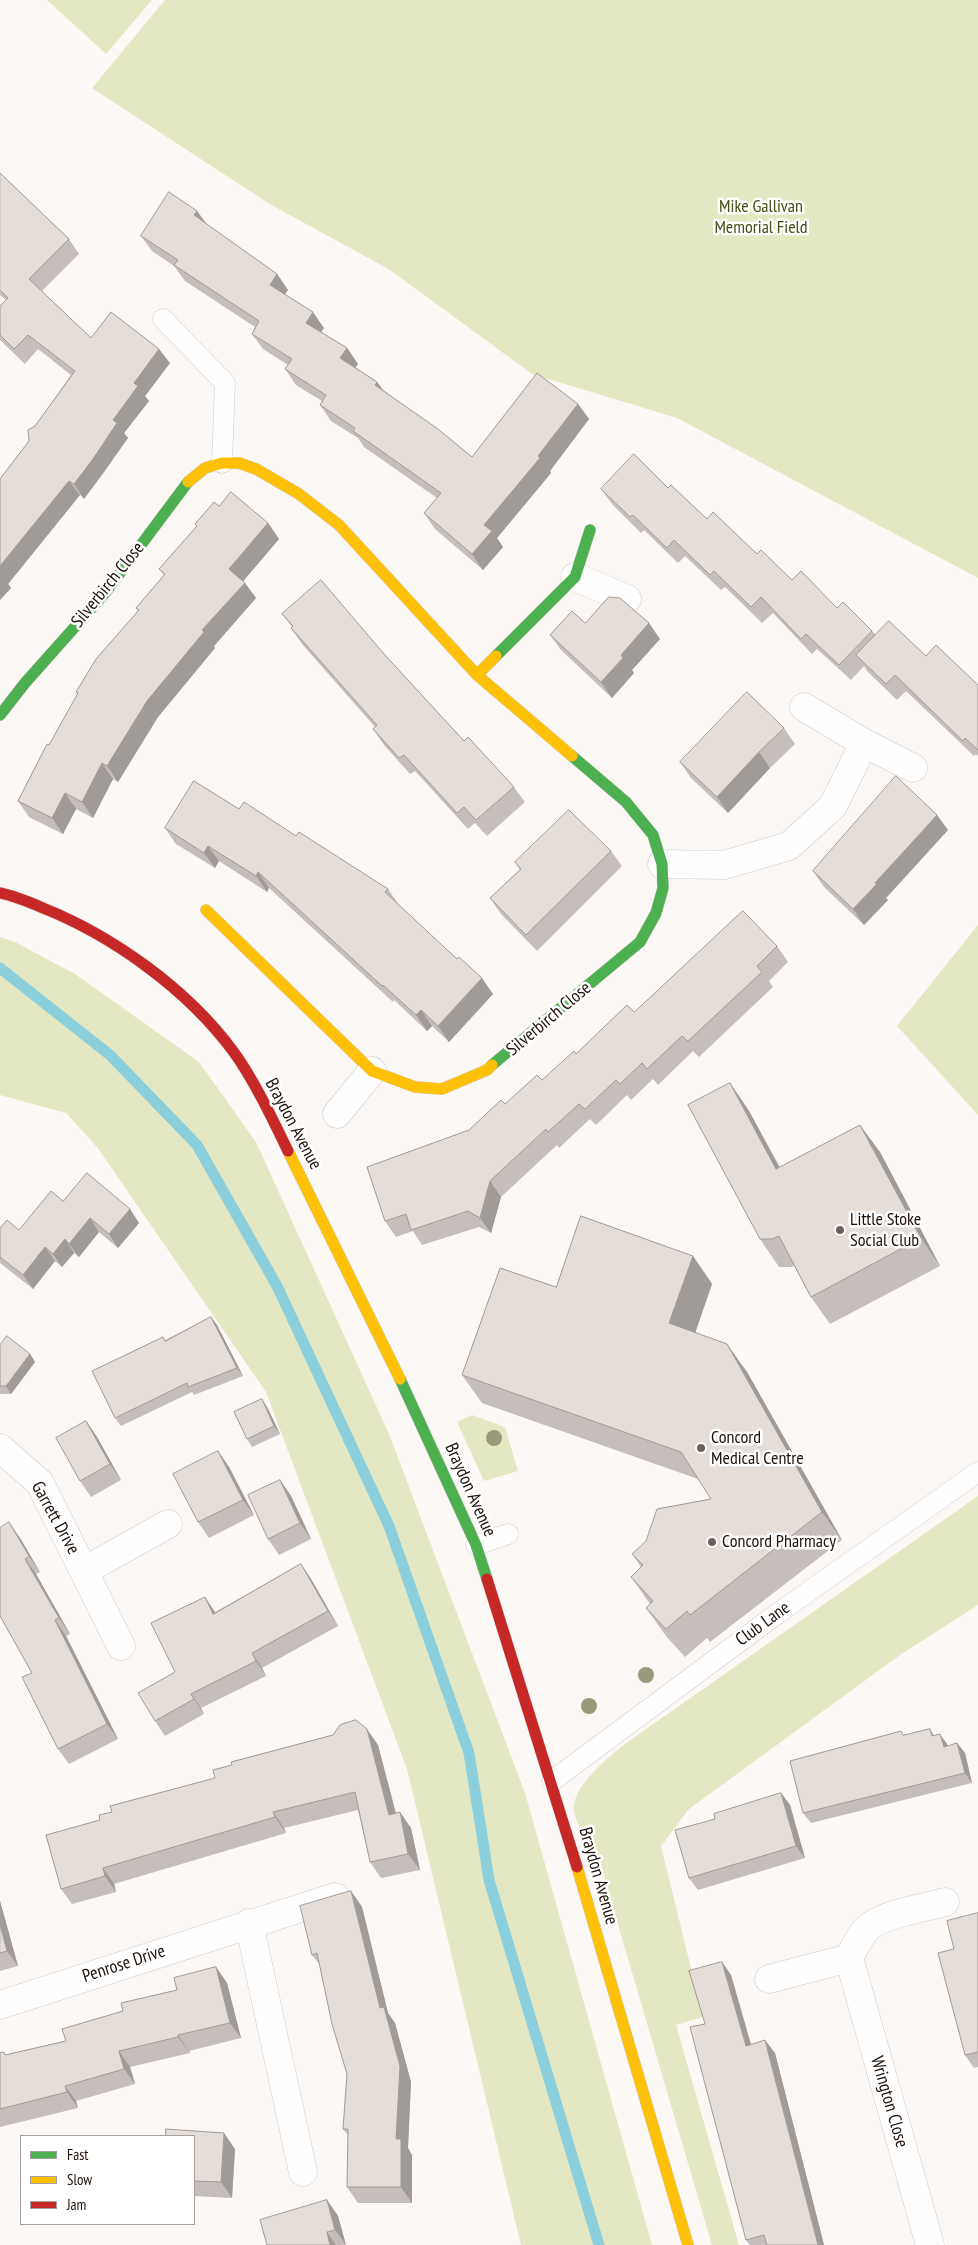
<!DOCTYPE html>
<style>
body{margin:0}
#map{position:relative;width:978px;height:2245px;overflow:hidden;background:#fbf8f6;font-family:"PT Sans Narrow",sans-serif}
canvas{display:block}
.legend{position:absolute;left:20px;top:2135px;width:175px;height:90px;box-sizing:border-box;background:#fff;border:1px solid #a5a09d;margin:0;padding:6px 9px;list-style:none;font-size:15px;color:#1e120b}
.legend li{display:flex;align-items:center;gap:10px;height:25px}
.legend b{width:25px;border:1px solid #a5a09d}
</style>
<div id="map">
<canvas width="978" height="2245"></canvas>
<ul class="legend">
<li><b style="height:6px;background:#4caf50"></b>Fast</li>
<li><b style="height:6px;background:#ffc107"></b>Slow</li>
<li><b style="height:6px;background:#c62828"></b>Jam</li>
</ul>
</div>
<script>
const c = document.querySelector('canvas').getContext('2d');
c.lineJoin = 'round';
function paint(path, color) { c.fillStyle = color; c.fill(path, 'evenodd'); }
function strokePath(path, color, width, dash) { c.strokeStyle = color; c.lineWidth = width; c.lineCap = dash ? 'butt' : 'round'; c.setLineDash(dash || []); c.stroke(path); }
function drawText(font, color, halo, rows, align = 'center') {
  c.font = font + ' "PT Sans Narrow",sans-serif'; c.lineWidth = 5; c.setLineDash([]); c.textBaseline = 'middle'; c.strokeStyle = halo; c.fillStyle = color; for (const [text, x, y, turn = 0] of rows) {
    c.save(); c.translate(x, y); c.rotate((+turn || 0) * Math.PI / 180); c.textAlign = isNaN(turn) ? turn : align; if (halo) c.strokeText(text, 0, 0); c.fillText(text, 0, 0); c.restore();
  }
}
const green = new Path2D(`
 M 47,0 L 152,0 L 106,54 Z
 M 165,0 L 978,0 L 978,578 L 677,418 L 532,374 L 390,270 L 268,203 L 92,88 Z
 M 978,925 L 978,1115 L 897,1026 Z
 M 0,937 L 15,942 L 75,974 L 199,1062 L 256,1142 L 389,1434 L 525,1793 L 652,2245 L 521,2245 L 407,1769 L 266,1392 L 97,1147 L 66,1113 L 0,1095 Z
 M 472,1415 L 505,1427 L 518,1471 L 484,1481 L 457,1422 Z
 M 978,1496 L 978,1605 L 900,1655 L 689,1809 L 661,1846 L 703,2017 L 676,2025 L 739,2245 L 712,2245 L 597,1853 C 590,1842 574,1824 574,1809 C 573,1785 606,1760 622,1746 Z`);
const stream = new Path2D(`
 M 0,968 L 110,1055 L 197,1145 L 277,1286 L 389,1526 L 469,1753 L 489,1880 L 599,2245`);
const lane = new Path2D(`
 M 163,319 L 225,383 L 222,463
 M 476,1545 L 508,1534
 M 552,1781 L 774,1616 L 978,1472`);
const street = new Path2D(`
 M 575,577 L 627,599
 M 804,707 L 864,743 L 913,768
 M 662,864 L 724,865 L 789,846 L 833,806 L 864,743
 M 337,1114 L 372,1071
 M 0,1448 L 40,1483 L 121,1646
 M 84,1571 L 168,1524
 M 249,1923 L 303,2172
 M 849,1958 L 930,2245
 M 769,1979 L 849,1958 C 855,1947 860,1934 870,1926 C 887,1913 924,1908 945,1902
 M 0,2005 L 335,1897`);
const fast = new Path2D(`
 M 496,656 L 575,577 L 590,530
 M 0,715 L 25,683 L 105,593 L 188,482
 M 492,1065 L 640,942 L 656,913 L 663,888 L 662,864 L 653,835 L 626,802 L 572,756
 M 400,1379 L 476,1545 L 487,1579`);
const slow = new Path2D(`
 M 188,482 L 205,468 L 222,463 L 239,463 L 256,469 L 299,494 L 339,525 L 477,675 L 496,656
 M 477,675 L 572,756
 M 206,910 L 372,1071 L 415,1087 L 442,1089 L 487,1070 L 492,1065
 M 288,1151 L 400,1379
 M 577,1867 L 688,2245`);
const jam = new Path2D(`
 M 0,893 C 15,896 29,902 43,908 C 113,936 187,989 233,1051 C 253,1078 273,1120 288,1151
 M 487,1579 L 577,1867`);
const trees = [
 [494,1438],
 [646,1675],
 [589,1706]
];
const wall = new Path2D(`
 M 0,173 L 69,239 L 79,254 L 42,291 L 91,338 L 170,363 L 145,396 L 149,401 L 124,433 L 128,438 L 103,474 L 84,499 L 80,495 L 8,584 L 11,588 L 0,600 L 0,479 L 29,441 L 35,426 L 71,375 L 38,349 L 25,364 L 0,340 L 0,306 L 6,300 L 0,295 Z
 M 197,211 L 206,224 L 277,274 L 288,290 L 285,294 L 324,328 L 321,332 L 347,348 L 358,364 L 355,367 L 377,382 L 383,390 L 472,457 L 578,404 L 589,419 L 550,471 L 551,473 L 497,538 L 503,547 L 483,570 L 435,529 L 424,513 L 437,498 L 364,447 L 358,438 L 331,421 L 320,405 L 322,401 L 296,385 L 285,369 L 288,365 L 263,349 L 252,334 L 255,327 L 185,281 L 174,266 L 152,251 L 141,236 Z
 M 668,488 L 707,519 L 792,580 L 837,608 L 872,631 L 876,635 L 926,656 L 978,685 L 978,756 L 976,754 L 974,756 L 906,691 L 897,700 L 867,671 L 864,666 L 851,680 L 817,649 L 812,654 L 773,613 L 762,623 L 725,587 L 721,590 L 685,556 L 678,563 L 644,530 L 641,533 L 612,504 L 601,489 Z
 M 219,506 L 268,523 L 279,539 L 243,581 L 256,598 L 214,646 L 215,648 L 158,717 L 118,782 L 113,779 L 93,818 L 76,809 L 63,834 L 29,817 L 18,801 L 78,694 L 76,692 L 138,611 L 136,608 L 164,575 L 159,569 L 197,527 L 195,524 Z
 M 282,614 L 384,654 L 464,741 L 514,787 L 525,802 L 487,836 L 475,823 L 468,829 L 415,771 L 410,774 L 384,745 L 373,729 L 375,727 L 302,644 L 291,628 L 292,627 Z
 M 585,623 L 660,639 L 632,670 L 634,673 L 612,698 L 561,650 L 550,635 Z
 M 784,728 L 795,744 L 770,768 L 728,813 L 691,778 L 680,762 Z
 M 239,809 L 296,836 L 388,889 L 399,905 L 493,994 L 449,1042 L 432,1026 L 427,1031 L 394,1000 L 393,1002 L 269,888 L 267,892 L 219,861 L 215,868 L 176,844 L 165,828 Z
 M 948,830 L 886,898 L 888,900 L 864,925 L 824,887 L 813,871 Z
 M 611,851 L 622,866 L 537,951 L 501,914 L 490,898 L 520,870 L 515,862 Z
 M 777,946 L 788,962 L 769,981 L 773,987 L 699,1057 L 693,1051 L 658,1085 L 653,1079 L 631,1100 L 627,1095 L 596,1125 L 590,1119 L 559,1148 L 557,1145 L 501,1197 L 491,1233 L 479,1227 L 422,1245 L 413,1231 L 396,1237 L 385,1221 L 469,1130 L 505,1104 L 542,1080 L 576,1054 L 634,1012 Z
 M 730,1083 L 749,1111 L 780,1167 L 880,1152 L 940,1266 L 830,1324 L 811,1297 L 794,1266 L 791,1267 L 779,1267 L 760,1239 Z
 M 63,1201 L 130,1209 L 139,1223 L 118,1248 L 99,1232 L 79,1257 L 74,1253 L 62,1267 L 55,1261 L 33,1289 L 0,1263 L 0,1228 L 19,1230 Z
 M 693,1256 L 712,1284 L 695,1332 L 747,1372 L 842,1540 L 710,1642 L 707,1638 L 685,1657 L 666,1636 L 646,1608 L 650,1604 L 631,1577 L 641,1567 L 632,1554 L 711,1499 L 698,1479 L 482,1403 L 462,1375 L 556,1287 Z
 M 211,1317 L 217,1325 L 243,1376 L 194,1395 L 192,1392 L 121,1426 L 115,1418 L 163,1337 L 165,1340 Z
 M 0,1345 L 30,1354 L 35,1362 L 11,1394 L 0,1394 Z
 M 267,1407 L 280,1434 L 252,1447 L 247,1439 Z
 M 86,1421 L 97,1437 L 121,1480 L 91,1497 L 80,1481 Z
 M 218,1451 L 229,1467 L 254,1515 L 209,1538 L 198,1522 Z
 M 280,1480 L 291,1496 L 311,1539 L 279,1555 L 268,1539 Z
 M 20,1538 L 40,1572 L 36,1574 L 70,1634 L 66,1636 L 118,1739 L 69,1764 L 58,1749 L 32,1673 Z
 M 301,1564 L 311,1579 L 338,1626 L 262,1668 L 266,1676 L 201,1708 L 204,1714 L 165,1736 L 155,1721 L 175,1672 L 215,1612 Z
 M 930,1729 L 934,1735 L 947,1744 L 948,1746 L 957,1743 L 965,1753 L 972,1783 L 811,1823 L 803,1813 L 904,1735 Z
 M 378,1745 L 396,1813 L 411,1828 L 420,1870 L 381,1878 L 370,1862 L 358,1810 L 284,1828 L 286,1833 L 114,1884 L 116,1892 L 72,1904 L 61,1889 L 46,1835 Z
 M 781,1793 L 790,1805 L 805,1858 L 698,1890 L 689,1878 L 715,1819 Z
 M 351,1891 L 362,1907 L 388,2013 L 395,2023 L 411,2082 L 408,2148 L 412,2155 L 412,2203 L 358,2203 L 347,2187 L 348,2135 L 343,2129 L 347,2074 L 320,1965 L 312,1955 Z
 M 0,1901 L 18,1966 L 0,1971 Z
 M 978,1913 L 978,2067 L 974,2068 L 965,2055 Z
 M 722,1962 L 731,1975 L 751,2044 L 775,2053 L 824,2245 L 750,2245 L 746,2240 L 705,2024 Z
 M 216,1967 L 227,1983 L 241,2038 L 189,2051 L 190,2053 L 130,2067 L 135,2084 L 76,2101 L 78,2108 L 0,2127 L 0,2053 L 6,2055 L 66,2041 L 123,2011 L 177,1990 Z
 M 194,2136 L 235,2149 L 232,2198 L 194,2196 Z
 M 327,2200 L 338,2216 L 346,2245 L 267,2245 Z`);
const shadedWall = new Path2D(`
 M 197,211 L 208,226 L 194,215 Z
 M 277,274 L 288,290 L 281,300 L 270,285 Z
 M 313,312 L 324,328 L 317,338 L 306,323 Z
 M 347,348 L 358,364 L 352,373 L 340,358 Z
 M 159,349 L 170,363 L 145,396 L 149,401 L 124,433 L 128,438 L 84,499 L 74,484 L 113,420 L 134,383 Z
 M 377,382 L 388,397 L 375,385 Z
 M 578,404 L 589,419 L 550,471 L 551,473 L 497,538 L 503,547 L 483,570 L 472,554 L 484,525 Z
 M 69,481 L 80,495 L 8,584 L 11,588 L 0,600 L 0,566 Z
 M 268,523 L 279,539 L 240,585 L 229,569 Z
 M 245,583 L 256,598 L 214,646 L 215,648 L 158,717 L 118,782 L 107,766 L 147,701 L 202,630 Z
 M 649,623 L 660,639 L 632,670 L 634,673 L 612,698 L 601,682 L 621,655 Z
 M 759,752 L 770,768 L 728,813 L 717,797 Z
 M 102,763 L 113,779 L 93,818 L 82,802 Z
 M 65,793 L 76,809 L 63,834 L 52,818 Z
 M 937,815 L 948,830 L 886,898 L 888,900 L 864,925 L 853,909 L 875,883 Z
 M 208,846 L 219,861 L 215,868 L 204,853 Z
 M 258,872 L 269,888 L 267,892 L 256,876 Z
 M 482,978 L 493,994 L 449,1042 L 438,1026 Z
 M 421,1010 L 432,1026 L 427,1031 L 416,1015 Z
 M 730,1083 L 749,1111 L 795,1197 L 776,1169 Z
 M 860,1125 L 880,1152 L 940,1266 L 921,1238 Z
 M 490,1181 L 501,1197 L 491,1233 L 480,1218 Z
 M 130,1209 L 139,1223 L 118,1248 L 109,1234 Z
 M 90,1218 L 99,1232 L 79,1257 L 69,1244 Z
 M 65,1239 L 74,1253 L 62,1267 L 53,1254 Z
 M 45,1247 L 55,1261 L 33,1289 L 23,1275 Z
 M 693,1256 L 712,1284 L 689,1351 L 669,1323 Z
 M 211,1317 L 217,1325 L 243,1376 L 237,1368 Z
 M 727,1344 L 747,1372 L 842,1540 L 822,1512 Z
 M 30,1354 L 35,1362 L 11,1394 L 6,1386 Z
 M 262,1399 L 267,1407 L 280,1434 L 274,1426 Z
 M 86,1421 L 97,1437 L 121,1480 L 110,1464 Z
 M 218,1451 L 229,1467 L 254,1515 L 243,1500 Z
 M 280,1480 L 291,1496 L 311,1539 L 300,1523 Z
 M 9,1522 L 20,1538 L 40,1572 L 29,1556 Z
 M 25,1559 L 36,1574 L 70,1634 L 59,1618 Z
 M 301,1564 L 311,1579 L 338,1626 L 328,1611 Z
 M 205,1597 L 215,1612 L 223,1628 L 213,1614 Z
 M 55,1620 L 66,1636 L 118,1739 L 107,1724 Z
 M 252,1653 L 262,1668 L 266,1676 L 256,1661 Z
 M 191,1694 L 201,1708 L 204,1714 L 194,1699 Z
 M 367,1729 L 378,1745 L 400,1830 L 389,1815 Z
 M 940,1734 L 947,1744 L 951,1757 L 944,1747 Z
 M 957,1743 L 965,1753 L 972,1783 L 965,1773 Z
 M 781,1793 L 790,1805 L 805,1858 L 796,1846 Z
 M 273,1812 L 284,1828 L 286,1833 L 275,1817 Z
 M 400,1812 L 411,1828 L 420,1870 L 408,1854 Z
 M 103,1868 L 114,1884 L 116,1892 L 105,1876 Z
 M 351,1891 L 362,1907 L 388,2013 L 395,2023 L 411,2082 L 408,2148 L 412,2155 L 412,2203 L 401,2187 L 396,2139 L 380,2008 Z
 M 0,1901 L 18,1966 L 7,1951 L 0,1924 Z
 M 722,1962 L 731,1975 L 755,2059 L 746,2046 Z
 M 216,1967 L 227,1983 L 241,2038 L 230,2023 Z
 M 178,2035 L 189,2051 L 190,2053 L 178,2037 Z
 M 765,2040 L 775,2053 L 824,2245 L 818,2245 Z
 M 119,2051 L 130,2067 L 135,2084 L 124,2069 Z
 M 65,2086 L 76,2101 L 78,2108 L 67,2092 Z
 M 224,2133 L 235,2149 L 232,2198 L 221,2182 Z
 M 327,2200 L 338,2216 L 346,2245 L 335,2230 Z
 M 327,2232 L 336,2245 L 330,2245 Z`);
const building = new Path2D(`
 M 0,173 L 69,239 L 29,279 L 91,338 L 111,312 L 159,349 L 134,383 L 138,386 L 113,420 L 117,423 L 93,459 L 74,484 L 69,481 L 0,566 L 0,479 L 29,441 L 28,430 L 35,426 L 75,371 L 28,335 L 14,349 L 0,335 L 0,306 L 8,298 L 0,290 Z
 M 169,192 L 197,211 L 194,215 L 277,274 L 270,285 L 313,312 L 306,323 L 347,348 L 340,358 L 377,382 L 375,385 L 438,429 L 472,457 L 537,373 L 578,404 L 538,456 L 540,458 L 484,525 L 492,531 L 472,554 L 424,513 L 441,493 L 353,431 L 355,428 L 320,405 L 326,395 L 285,369 L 292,359 L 252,334 L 259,321 L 174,265 L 178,260 L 141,236 Z
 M 634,454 L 668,488 L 671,485 L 707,519 L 713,512 L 757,554 L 761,550 L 792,580 L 801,571 L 837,608 L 843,602 L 872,631 L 839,665 L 806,634 L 801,639 L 761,597 L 751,607 L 714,571 L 710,575 L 674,540 L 667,548 L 633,515 L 630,517 L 601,489 Z
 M 231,492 L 268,523 L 229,569 L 245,583 L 202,630 L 204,632 L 147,701 L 107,766 L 102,763 L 82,802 L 65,793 L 52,818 L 18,801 L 47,744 L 49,745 L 78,693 L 76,692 L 96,659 L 139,610 L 136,608 L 165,574 L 159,569 L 197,526 L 195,524 L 214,502 L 219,506 Z
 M 321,580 L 384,654 L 464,741 L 468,737 L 514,787 L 476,820 L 464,807 L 457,813 L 404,755 L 399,758 L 373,729 L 377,725 L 291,628 L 293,626 L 282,614 Z
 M 609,597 L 620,598 L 649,623 L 621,655 L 623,658 L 601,682 L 550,635 L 572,611 L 585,623 Z
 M 889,621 L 926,656 L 936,645 L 978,685 L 978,750 L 965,738 L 963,741 L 895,675 L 886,684 L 856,655 Z
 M 747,692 L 784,728 L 759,752 L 717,797 L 680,762 Z
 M 896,776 L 937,815 L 875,883 L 877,884 L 853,909 L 813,871 Z
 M 194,781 L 239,809 L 244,802 L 296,836 L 299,832 L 388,889 L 385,892 L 457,959 L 459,957 L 482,978 L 438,1026 L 421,1010 L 416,1015 L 383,985 L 382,986 L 258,872 L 256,876 L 208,846 L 204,853 L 165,828 Z
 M 569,810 L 611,851 L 526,935 L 490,898 L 521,869 L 515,862 Z
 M 743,911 L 777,946 L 757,966 L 762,972 L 688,1041 L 682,1036 L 647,1069 L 642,1063 L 620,1084 L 616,1080 L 585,1109 L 579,1104 L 548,1132 L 546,1129 L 490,1181 L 480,1218 L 468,1211 L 411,1230 L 406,1214 L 385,1221 L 367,1167 L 469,1130 L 501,1100 L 505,1104 L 537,1075 L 542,1080 L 574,1051 L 576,1054 L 627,1005 L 634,1012 Z
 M 730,1083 L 776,1169 L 860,1125 L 921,1238 L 811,1297 L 779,1236 L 772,1239 L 760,1239 L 688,1105 Z
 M 87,1173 L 130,1209 L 109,1234 L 90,1218 L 69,1244 L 65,1239 L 53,1254 L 45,1247 L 23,1275 L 0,1257 L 0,1228 L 7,1220 L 19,1230 L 51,1191 L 63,1201 Z
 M 581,1216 L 693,1256 L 669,1323 L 727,1344 L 822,1512 L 690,1615 L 687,1611 L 666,1629 L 646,1608 L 653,1601 L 631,1577 L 643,1565 L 632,1554 L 646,1541 L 657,1509 L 711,1499 L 681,1452 L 462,1375 L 500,1268 L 556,1287 Z
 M 211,1317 L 237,1368 L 188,1387 L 187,1383 L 115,1418 L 92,1371 L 163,1337 L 165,1341 Z
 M 7,1336 L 30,1354 L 6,1386 L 0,1386 L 0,1345 Z
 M 262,1399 L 274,1426 L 247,1439 L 234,1412 Z
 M 86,1421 L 110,1464 L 80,1481 L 56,1438 Z
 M 218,1451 L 243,1500 L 198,1522 L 173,1474 Z
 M 280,1480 L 300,1523 L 268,1539 L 248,1495 Z
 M 9,1522 L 29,1556 L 25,1559 L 59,1618 L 55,1620 L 107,1724 L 58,1749 L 22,1677 L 32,1673 L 0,1616 L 0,1528 Z
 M 301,1564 L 328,1611 L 252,1653 L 256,1661 L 191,1694 L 194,1699 L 155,1721 L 138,1693 L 175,1672 L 151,1623 L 205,1597 L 213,1614 Z
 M 356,1720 L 367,1729 L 389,1815 L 400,1812 L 408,1854 L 370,1862 L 355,1792 L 273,1812 L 275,1817 L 103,1868 L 105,1876 L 61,1889 L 46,1835 L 100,1820 L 99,1815 L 112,1812 L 110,1806 L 215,1778 L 213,1770 L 232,1765 L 231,1762 L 333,1735 L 340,1725 Z
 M 930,1729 L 932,1736 L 940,1734 L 944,1747 L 957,1743 L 965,1773 L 803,1813 L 790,1761 L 901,1731 L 903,1735 Z
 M 781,1793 L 796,1846 L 689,1878 L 675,1830 L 715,1819 L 714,1814 Z
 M 351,1891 L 380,2008 L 384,2007 L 400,2066 L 396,2139 L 401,2139 L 401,2187 L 347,2187 L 348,2129 L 343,2129 L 347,2074 L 332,2024 L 317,1953 L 312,1955 L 300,1906 Z
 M 978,1913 L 978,2052 L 965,2055 L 938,1953 L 954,1949 L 947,1921 Z
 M 0,1924 L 7,1951 L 0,1953 Z
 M 722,1962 L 746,2046 L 765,2040 L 818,2245 L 767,2245 L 764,2235 L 746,2240 L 690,2027 L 705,2024 L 689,1971 Z
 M 216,1967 L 230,2023 L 178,2035 L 178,2037 L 119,2051 L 124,2069 L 65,2086 L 67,2092 L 0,2109 L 0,2053 L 4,2052 L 5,2055 L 66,2041 L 62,2029 L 123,2011 L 121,2003 L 177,1990 L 174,1978 Z
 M 166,2129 L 224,2133 L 221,2182 L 194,2181 L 194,2136 L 166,2136 Z
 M 327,2200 L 335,2230 L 327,2232 L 330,2245 L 267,2245 L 260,2220 Z`);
const markers = [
 [840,1230,5,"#6b625d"],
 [701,1448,5,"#6b625d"],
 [712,1542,5,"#6b625d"]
];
const parkNames = [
 ["Mike Gallivan",761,207],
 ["Memorial Field",761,228]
];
const streetNames = [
 ["Silverbirch Close",108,585,-51],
 ["Silverbirch Close",549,1019,-40],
 ["Braydon Avenue",293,1124,62],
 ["Braydon Avenue",470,1490,66],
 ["Garrett Drive",55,1518,61],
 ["Club Lane",763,1624,-36],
 ["Braydon Avenue",598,1876,74],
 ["Penrose Drive",124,1964,-18],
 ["Wrington Close",889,2102,74]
];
const poiNames = [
 ["Little Stoke",850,1220],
 ["Social Club",850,1241],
 ["Concord",711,1438],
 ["Medical Centre",711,1459],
 ["Concord Pharmacy",722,1542]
];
paint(green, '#e4e8c2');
strokePath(stream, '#8bcfdc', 11);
strokePath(lane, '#d2cbc6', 21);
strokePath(street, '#d2cbc6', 29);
strokePath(fast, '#d2cbc6', 12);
strokePath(slow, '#d2cbc6', 12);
strokePath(jam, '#d2cbc6', 12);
strokePath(lane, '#fefefe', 20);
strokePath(street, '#fefefe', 28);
strokePath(fast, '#4caf50', 11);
strokePath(slow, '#ffc107', 11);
strokePath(jam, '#c62828', 11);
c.fillStyle = '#999a7c';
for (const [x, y] of trees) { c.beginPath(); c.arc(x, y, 8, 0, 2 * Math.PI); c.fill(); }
paint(wall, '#c5beba');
paint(shadedWall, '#a09b97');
paint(building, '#e5ddd8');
strokePath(building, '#a09b97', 1);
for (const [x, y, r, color] of markers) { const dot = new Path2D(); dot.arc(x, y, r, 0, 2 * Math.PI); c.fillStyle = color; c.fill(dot); strokePath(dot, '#fff', 2); }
drawText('18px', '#484e18', '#fff', parkNames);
drawText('18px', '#1e120b', '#fff', streetNames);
drawText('18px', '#1e120b', '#fff', poiNames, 'left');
</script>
